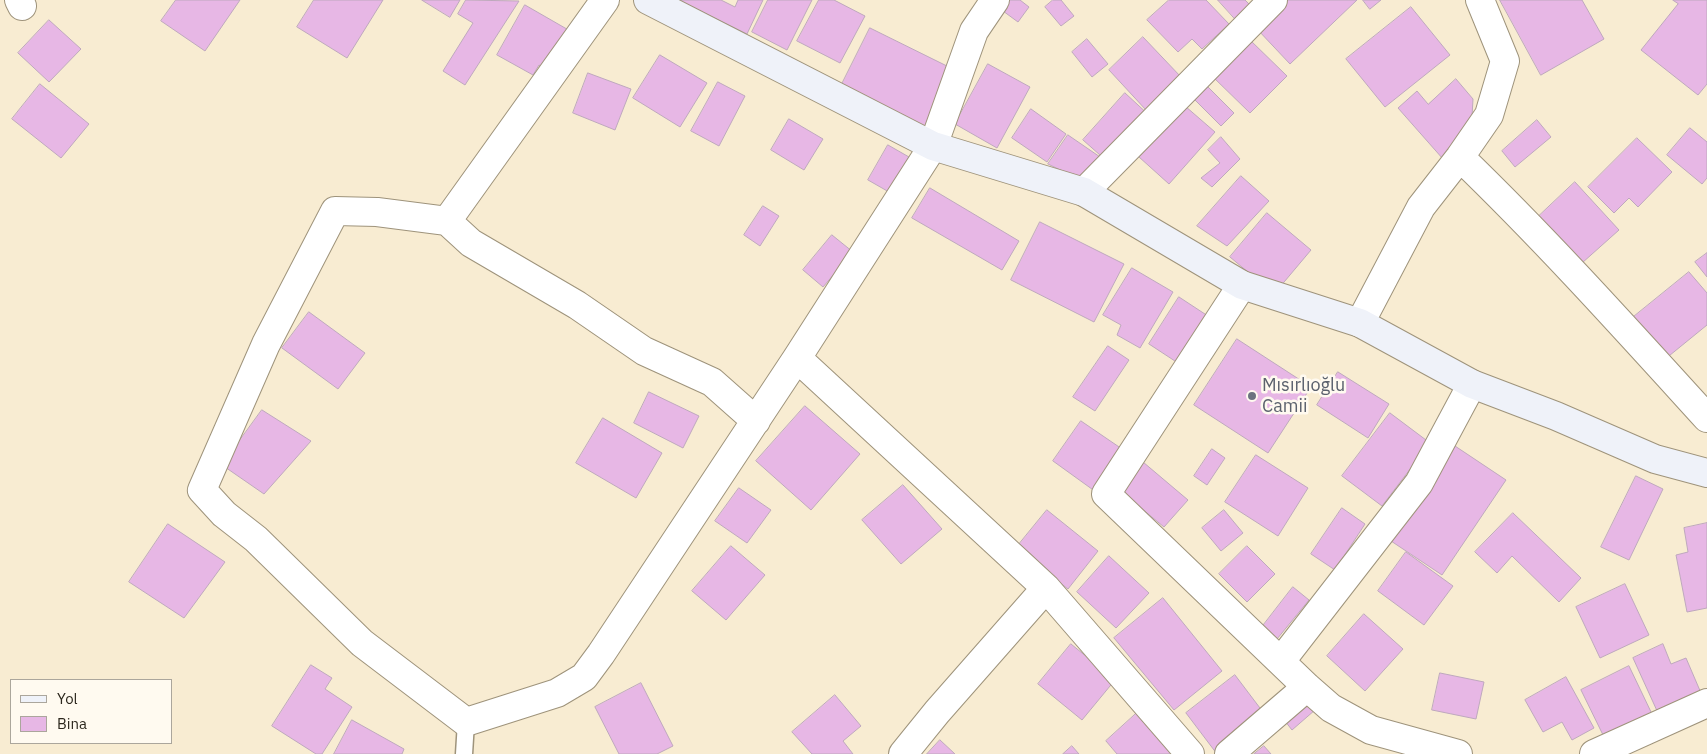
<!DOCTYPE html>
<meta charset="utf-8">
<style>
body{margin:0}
#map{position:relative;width:1707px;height:754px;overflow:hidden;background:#f8ecd2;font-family:"IBM Plex Sans",sans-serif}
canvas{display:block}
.legend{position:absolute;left:10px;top:679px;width:162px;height:65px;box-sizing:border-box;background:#fffaf0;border:1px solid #aba69c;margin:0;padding:6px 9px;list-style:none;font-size:15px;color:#2d281e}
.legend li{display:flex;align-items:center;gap:10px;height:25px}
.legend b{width:25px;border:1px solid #aba69c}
</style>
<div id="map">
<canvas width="1707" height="754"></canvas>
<ul class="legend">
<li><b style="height:6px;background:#eff2f9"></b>Yol</li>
<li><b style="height:14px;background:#e7b7e5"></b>Bina</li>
</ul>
</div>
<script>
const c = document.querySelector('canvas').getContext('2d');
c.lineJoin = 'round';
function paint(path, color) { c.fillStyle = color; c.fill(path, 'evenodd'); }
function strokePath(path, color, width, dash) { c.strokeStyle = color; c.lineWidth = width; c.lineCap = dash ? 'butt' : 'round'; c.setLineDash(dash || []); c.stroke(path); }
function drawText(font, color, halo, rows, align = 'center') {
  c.font = font + ' "IBM Plex Sans",sans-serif'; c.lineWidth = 5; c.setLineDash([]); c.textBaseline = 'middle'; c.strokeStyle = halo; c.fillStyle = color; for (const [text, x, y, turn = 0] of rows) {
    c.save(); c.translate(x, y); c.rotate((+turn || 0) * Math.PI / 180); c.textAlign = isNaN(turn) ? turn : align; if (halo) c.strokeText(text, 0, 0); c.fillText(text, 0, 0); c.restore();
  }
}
const building = new Path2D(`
 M 176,0 L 240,0 L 205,51 L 161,21 Z
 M 314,0 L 383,0 L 347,58 L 297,27 Z
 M 422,0 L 460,0 L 450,17 Z
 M 466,0 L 519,1 L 465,85 L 443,71 L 473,23 L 458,14 Z
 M 681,0 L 721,0 L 735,7 L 738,0 L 763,0 L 747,34 L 680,1 Z
 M 768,0 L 812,0 L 787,50 L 752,32 Z
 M 819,0 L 834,0 L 865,16 L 840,63 L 797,41 Z
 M 1010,0 L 1020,0 L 1029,7 L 1018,22 L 1003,11 Z
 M 1053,0 L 1061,0 L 1074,16 L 1061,26 L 1045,7 Z
 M 1169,0 L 1206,0 L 1229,24 L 1202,49 L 1192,39 L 1178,52 L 1147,20 Z
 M 1218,0 L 1245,0 L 1253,8 L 1238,22 Z
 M 1288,0 L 1357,0 L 1290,64 L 1257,29 Z
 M 1363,0 L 1381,0 L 1370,9 Z
 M 1500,0 L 1582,0 L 1604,39 L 1541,75 Z
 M 1673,0 L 1707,0 L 1707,84 L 1698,95 L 1641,50 L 1678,4 Z
 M 525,5 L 572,32 L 549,71 L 539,65 L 533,75 L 497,55 Z
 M 1411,7 L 1450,55 L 1385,107 L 1346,59 Z
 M 49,20 L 81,49 L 49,82 L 18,53 Z
 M 870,28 L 955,70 L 926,130 L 840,88 Z
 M 1143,37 L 1181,77 L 1146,110 L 1109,70 Z
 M 1087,39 L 1108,64 L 1092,77 L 1072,52 Z
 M 1249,39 L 1287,76 L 1250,113 L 1212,76 Z
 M 660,55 L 707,83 L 680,127 L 633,98 Z
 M 988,64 L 1030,87 L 997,148 L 955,124 Z
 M 588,73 L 631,89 L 615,130 L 573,113 Z
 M 1456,79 L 1473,99 L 1471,134 L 1443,159 L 1398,108 L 1417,91 L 1428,104 Z
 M 718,82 L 745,96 L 719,146 L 691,131 Z
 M 40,84 L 89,124 L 61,158 L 12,119 Z
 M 1207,86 L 1234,113 L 1221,126 L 1194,99 Z
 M 1125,93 L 1151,117 L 1109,163 L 1083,140 Z
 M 1185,106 L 1215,132 L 1169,184 L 1139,157 Z
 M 1031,109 L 1066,134 L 1047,162 L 1012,138 Z
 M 789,119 L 823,139 L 804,170 L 771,150 Z
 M 1537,120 L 1551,137 L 1515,167 L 1502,151 Z
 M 1690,128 L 1707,142 L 1707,178 L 1702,184 L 1667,155 Z
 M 1068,135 L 1103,159 L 1083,181 L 1048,164 Z
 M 1221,137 L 1240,159 L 1212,187 L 1201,178 L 1220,163 L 1208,150 Z
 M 1637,138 L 1672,172 L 1638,207 L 1629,198 L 1614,213 L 1588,187 Z
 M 888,145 L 909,157 L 889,192 L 868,180 Z
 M 1241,176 L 1269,201 L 1227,246 L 1197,226 Z
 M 1575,182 L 1619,230 L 1582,263 L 1539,216 Z
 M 930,188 L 1019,241 L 1002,270 L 912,218 Z
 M 763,206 L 779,216 L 760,246 L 744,235 Z
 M 1267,213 L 1311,250 L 1274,294 L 1230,257 Z
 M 1040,222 L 1124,264 L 1094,322 L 1011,280 Z
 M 832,235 L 853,252 L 823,287 L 803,270 Z
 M 1707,253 L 1707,277 L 1695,262 Z
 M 1132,268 L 1173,292 L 1140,348 L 1117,335 L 1121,325 L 1103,315 Z
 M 1689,272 L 1707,293 L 1707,325 L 1664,360 L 1631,319 Z
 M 1179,297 L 1211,318 L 1181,365 L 1149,344 Z
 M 309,312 L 365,353 L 338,389 L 282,348 Z
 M 1237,339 L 1311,387 L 1268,453 L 1194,405 Z
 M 1108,346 L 1129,360 L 1095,411 L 1073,397 Z
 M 1338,372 L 1389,404 L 1368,438 L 1317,405 Z
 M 649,392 L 699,416 L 683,448 L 634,423 Z
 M 805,406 L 860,454 L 811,510 L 756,461 Z
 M 262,410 L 311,441 L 264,494 L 222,465 Z
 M 1390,413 L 1430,443 L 1382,506 L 1342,476 Z
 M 603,418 L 662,453 L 636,498 L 576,463 Z
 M 1081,421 L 1125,451 L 1096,492 L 1053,461 Z
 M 1455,446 L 1506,480 L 1442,575 L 1391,541 Z
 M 1212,449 L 1225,458 L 1207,485 L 1194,476 Z
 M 1256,455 L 1308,488 L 1278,536 L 1225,502 Z
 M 1143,462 L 1188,500 L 1164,527 L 1119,490 Z
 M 1636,476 L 1663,489 L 1629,560 L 1601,547 Z
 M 903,485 L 942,529 L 901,564 L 862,520 Z
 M 739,488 L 771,510 L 747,543 L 715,521 Z
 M 1342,508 L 1365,524 L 1335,570 L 1311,554 Z
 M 1047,510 L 1098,551 L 1068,589 L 1016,548 Z
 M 1224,510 L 1243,533 L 1221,551 L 1202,528 Z
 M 1513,513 L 1581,578 L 1559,602 L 1512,556 L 1497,573 L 1475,552 Z
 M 1707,523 L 1707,608 L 1687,612 L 1676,555 L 1688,552 L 1684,528 Z
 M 168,524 L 225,562 L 184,618 L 129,582 Z
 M 731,546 L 765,575 L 726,620 L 692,591 Z
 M 1247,546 L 1275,574 L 1247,602 L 1219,574 Z
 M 1406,552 L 1453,586 L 1424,625 L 1378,591 Z
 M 1109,556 L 1149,593 L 1116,628 L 1077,592 Z
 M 1625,584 L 1649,635 L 1600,658 L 1576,607 Z
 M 1293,587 L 1309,600 L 1277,639 L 1262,627 Z
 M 1163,598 L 1222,671 L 1174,710 L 1114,638 Z
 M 1364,614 L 1403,649 L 1365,691 L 1327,656 Z
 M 1071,644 L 1115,680 L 1082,720 L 1038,684 Z
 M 1663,644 L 1671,664 L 1686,658 L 1701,693 L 1658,713 L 1633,658 Z
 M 311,665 L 332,678 L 325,689 L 352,707 L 322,754 L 316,754 L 272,726 Z
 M 1629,666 L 1652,714 L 1604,737 L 1581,690 Z
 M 1440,673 L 1484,682 L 1476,719 L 1432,710 Z
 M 1235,675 L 1266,716 L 1217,754 L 1186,713 Z
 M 1566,677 L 1594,728 L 1572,740 L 1562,722 L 1543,732 L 1525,700 Z
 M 641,683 L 673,746 L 657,754 L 619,754 L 595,707 Z
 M 835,695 L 861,726 L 843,741 L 853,754 L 812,754 L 792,732 Z
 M 1304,697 L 1315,710 L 1292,730 L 1281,716 Z
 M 1139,711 L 1178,754 L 1117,754 L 1106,741 Z
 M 352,720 L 404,749 L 402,754 L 334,754 Z
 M 940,740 L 955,754 L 927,754 Z
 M 1072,746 L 1079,754 L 1063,754 Z
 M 1264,746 L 1271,754 L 1254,754 Z`);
const lane = new Path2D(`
 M 464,754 L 466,722`);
const street = new Path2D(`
 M 19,0 L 22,6
 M 605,0 L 447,221 L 377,212 L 335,211 L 266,344 L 202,490 L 224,514 L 256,539 L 362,643 L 466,722 L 557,693 L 584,677 L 601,654 L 797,358 L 933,146 L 974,31 L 995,0
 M 1460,157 C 1546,240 1626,329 1707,418
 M 1084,192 L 1273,0
 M 447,221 L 471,243 L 577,305 L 644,351 L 712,382 L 756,421
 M 1242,285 L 1106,494 L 1307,687 L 1331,708 L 1371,730 L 1458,754
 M 1360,323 L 1421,207 L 1460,157 L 1489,115 L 1505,61 L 1480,0
 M 797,358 L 1046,588 L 1190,754
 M 1281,661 L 1419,483 L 1472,384
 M 903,754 L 937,712 L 1046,588
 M 1229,754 L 1307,687
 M 1594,754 L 1707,703`);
const secondary = new Path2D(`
 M 648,0 L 933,146 L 1084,192 L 1242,285 L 1360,323 L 1472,384 L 1556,416 L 1655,459 L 1707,473`);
const markers = [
 [1252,396,5,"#6b7280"]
];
const worshipNames = [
 ["Mısırlıoğlu",1262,386],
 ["Camii",1262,407]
];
paint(building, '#e7b7e5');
strokePath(building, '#bea8bd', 1);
strokePath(lane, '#9e937b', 19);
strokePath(street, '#9e937b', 30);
strokePath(secondary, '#9e937b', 30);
strokePath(lane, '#fff', 16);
strokePath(street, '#fff', 28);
strokePath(secondary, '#eff2f9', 28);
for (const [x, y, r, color] of markers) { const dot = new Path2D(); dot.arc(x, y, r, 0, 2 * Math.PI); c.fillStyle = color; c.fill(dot); strokePath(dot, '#fffaf0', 2); }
drawText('18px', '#5b616d', '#fffaf0', worshipNames, 'left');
</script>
